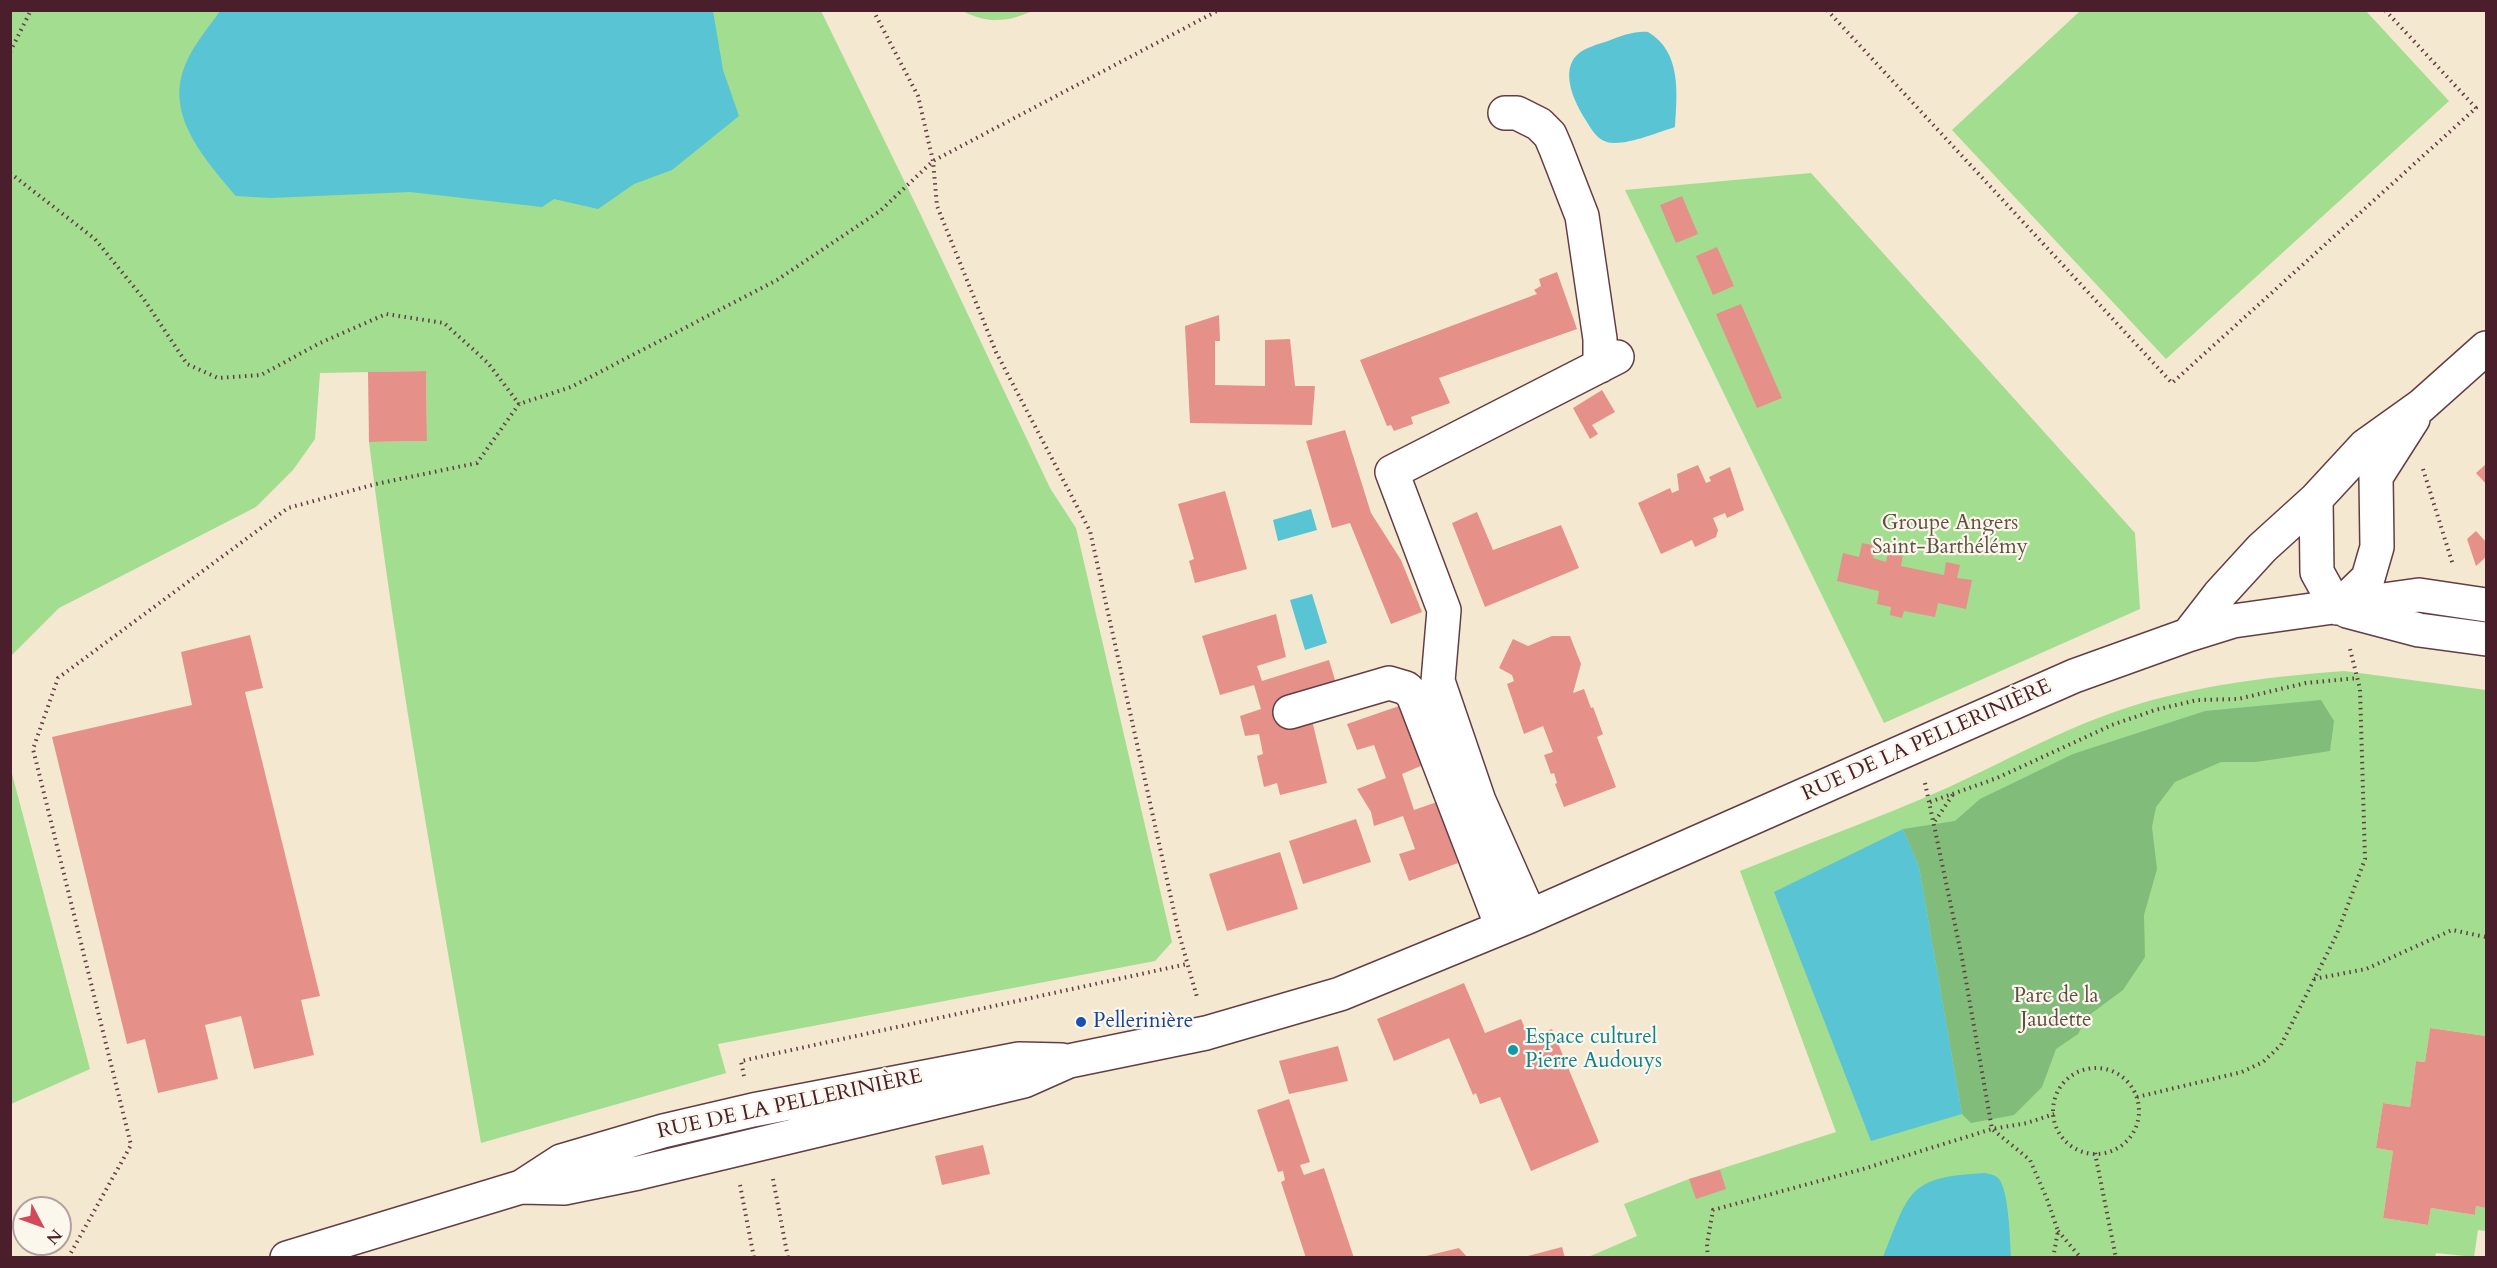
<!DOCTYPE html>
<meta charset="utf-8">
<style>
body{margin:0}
#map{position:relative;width:2497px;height:1268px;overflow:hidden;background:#f4e8d0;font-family:Cardo,serif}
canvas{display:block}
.frame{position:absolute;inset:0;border:12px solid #4a1f2b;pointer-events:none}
.north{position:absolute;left:12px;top:1196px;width:60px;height:60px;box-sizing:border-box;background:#fbf7ec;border:2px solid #b4a19f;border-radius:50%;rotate:131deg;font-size:16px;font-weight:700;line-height:24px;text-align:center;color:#4a1f2b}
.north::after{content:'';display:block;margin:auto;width:21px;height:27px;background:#d1495b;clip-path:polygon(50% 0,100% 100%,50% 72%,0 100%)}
</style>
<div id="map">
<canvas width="2497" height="1268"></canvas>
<div class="frame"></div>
<div class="north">N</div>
</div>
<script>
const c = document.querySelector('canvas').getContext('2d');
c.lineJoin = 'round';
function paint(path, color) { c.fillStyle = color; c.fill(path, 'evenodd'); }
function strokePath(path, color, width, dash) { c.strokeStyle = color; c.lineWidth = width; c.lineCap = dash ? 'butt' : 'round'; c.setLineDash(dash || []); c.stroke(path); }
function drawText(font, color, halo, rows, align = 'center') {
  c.font = font + ' Cardo,serif'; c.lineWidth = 4.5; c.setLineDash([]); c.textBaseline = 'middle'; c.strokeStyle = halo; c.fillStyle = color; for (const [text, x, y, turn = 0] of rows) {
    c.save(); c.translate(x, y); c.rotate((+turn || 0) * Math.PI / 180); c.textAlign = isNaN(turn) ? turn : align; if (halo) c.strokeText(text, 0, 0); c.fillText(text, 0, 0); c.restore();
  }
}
const green = new Path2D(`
 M 11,11 L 821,11 L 917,207 L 1050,488 L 1076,528 L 1172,942 L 1155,961 L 718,1044 L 726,1073 L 481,1143 C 441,910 398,677 369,442 L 427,441 L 426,371 L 320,373 L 315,439 L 293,470 L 256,507 L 59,608 L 11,656 Z
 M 963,11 L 1032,11 C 1009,22 986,24 963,11 Z
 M 2080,11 L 2366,11 L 2449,101 L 2166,359 L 1952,130 Z
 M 1811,173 L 2135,533 L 2140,609 L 1884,723 L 1625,190 Z
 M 2344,671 L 2486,690 L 2486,1036 L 2430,1028 L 2425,1062 L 2416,1061 L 2410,1107 L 2383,1103 L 2376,1148 L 2393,1151 L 2383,1218 L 2428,1225 L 2431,1208 L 2475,1215 L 2476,1206 L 2486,1208 L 2486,1231 L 2478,1230 L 2474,1257 L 2436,1253 L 2435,1258 L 1586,1258 L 1637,1236 L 1624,1204 L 1689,1179 L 1836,1132 L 1740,871 C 1809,843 1879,818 1947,788 C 2012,758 2073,723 2142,703 C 2207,684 2277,676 2344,671 Z
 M 11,770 L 90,1069 L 11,1104 L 10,1104 Z`);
const forest = new Path2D(`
 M 2321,700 L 2334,721 L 2330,751 L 2256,762 L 2221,762 L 2175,782 L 2156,807 L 2152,827 L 2157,869 L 2144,915 L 2145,957 L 2123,990 L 2088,1016 L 2078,1034 L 2056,1049 L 2042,1087 L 2014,1115 L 1971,1123 L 1962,1114 L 1919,867 L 1903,829 L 1955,821 L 1980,799 L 2073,754 L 2205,711 Z`);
const water = new Path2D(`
 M 220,11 L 713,11 L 723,70 L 739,116 L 672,170 L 634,184 L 598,209 L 554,199 L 542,207 L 410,192 L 270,198 L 236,196 C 204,158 162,113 187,61 C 195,43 209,27 220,11 Z
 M 1648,32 C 1682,52 1677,94 1675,127 C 1659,132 1623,147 1607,142 C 1596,139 1591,128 1585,119 C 1575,103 1559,71 1578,54 C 1585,48 1598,44 1608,41 C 1621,36 1634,31 1648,32 Z
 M 1311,509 L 1317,530 L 1278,541 L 1273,520 Z
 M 1312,594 L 1327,643 L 1305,650 L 1290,600 Z
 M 1903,829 L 1919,867 L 1962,1114 L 1871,1141 L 1774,892 Z
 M 1985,1173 C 1989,1174 1995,1175 1998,1178 C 2009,1188 2010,1242 2011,1257 L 1883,1257 C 1910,1191 1907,1177 1985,1173 Z`);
const building = new Path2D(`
 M 1682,196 L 1698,234 L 1676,243 L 1660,205 Z
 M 1717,247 L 1734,286 L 1713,295 L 1696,256 Z
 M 1557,272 L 1577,329 L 1439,378 L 1450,403 L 1411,417 L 1413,424 L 1394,431 L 1391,425 L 1387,426 L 1360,360 L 1537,294 L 1534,290 L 1541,286 L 1539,279 Z
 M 1741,304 L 1782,398 L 1757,408 L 1716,314 Z
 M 1219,315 L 1220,341 L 1215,341 L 1215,385 L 1265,386 L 1265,340 L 1290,339 L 1295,386 L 1315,386 L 1312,425 L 1190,423 L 1185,326 Z
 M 426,371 L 427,441 L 369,442 L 368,372 Z
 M 1602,390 L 1615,412 L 1592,425 L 1598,434 L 1590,439 L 1573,408 Z
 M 1345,430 L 1371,513 L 1401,560 L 1422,612 L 1391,624 L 1350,523 L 1332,528 L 1306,441 Z
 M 2486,464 L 2486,484 L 2476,473 Z
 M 1698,465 L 1706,483 L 1711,481 L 1709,477 L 1730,467 L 1744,510 L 1727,518 L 1725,513 L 1713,518 L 1718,530 L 1716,537 L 1695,547 L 1692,540 L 1661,554 L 1638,503 L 1670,488 L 1672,493 L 1679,490 L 1677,474 Z
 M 1225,491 L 1247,569 L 1195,583 L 1189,561 L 1194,559 L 1178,504 Z
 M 1477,512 L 1493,550 L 1561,525 L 1579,568 L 1485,607 L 1452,523 Z
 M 2476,531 L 2486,542 L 2486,557 L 2476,566 L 2467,539 Z
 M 1862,543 L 1876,546 L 1873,558 L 1886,562 L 1889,549 L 1903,553 L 1901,566 L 1944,575 L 1946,562 L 1960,565 L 1957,578 L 1972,580 L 1966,609 L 1938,603 L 1935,617 L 1904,611 L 1902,618 L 1890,615 L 1891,607 L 1877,604 L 1879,591 L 1837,581 L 1843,553 L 1859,557 Z
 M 1276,614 L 1286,657 L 1257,666 L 1262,681 L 1329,660 L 1337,687 L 1311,716 L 1327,783 L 1280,795 L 1277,783 L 1264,787 L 1257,756 L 1263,754 L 1259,734 L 1245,736 L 1240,716 L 1261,709 L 1254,685 L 1220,695 L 1202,636 Z
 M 250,635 L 263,688 L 245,692 L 320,996 L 301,1000 L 314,1055 L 254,1069 L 241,1016 L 205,1025 L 218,1079 L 158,1093 L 145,1039 L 127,1044 L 52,737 L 192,705 L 181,652 Z
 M 1552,636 L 1570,636 L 1581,664 L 1573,693 L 1584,689 L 1591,708 L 1593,707 L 1603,734 L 1597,737 L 1616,787 L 1564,807 L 1555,784 L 1557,783 L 1554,773 L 1551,774 L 1544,755 L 1553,752 L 1543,726 L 1524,734 L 1507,684 L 1514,681 L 1512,675 L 1499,668 L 1513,639 L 1528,646 Z
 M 1402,705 L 1423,765 L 1402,774 L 1414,810 L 1437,802 L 1458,863 L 1409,881 L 1399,854 L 1415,849 L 1403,816 L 1374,826 L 1371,812 L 1357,789 L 1386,778 L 1374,745 L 1357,750 L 1347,724 Z
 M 1356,819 L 1371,862 L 1303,884 L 1289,841 Z
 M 1280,852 L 1298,909 L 1227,931 L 1209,874 Z
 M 1464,983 L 1485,1033 L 1521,1019 L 1529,1038 L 1552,1029 L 1599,1142 L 1531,1171 L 1500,1097 L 1480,1104 L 1476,1093 L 1473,1095 L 1449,1038 L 1394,1061 L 1377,1019 Z
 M 2430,1028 L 2486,1036 L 2486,1208 L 2476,1206 L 2475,1215 L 2431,1208 L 2428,1225 L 2383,1218 L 2393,1151 L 2376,1148 L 2383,1103 L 2410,1107 L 2416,1061 L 2425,1062 Z
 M 1338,1046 L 1348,1081 L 1289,1094 L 1279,1061 Z
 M 1289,1099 L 1310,1162 L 1300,1165 L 1304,1175 L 1324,1168 L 1354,1258 L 1306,1258 L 1281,1182 L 1285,1180 L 1283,1171 L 1278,1172 L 1257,1110 Z
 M 983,1145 L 990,1174 L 942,1185 L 935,1156 Z
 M 1720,1170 L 1726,1189 L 1696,1199 L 1689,1179 Z
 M 1562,1247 L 1565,1258 L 1524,1258 L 1524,1257 Z
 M 1459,1248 L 1468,1258 L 1422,1258 L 1422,1257 Z`);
const path = new Path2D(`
 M 873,10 L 918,96 L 933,161 L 937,206 L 996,352 L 1090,531 L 1179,934 L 1197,997
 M 1827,10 L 2172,383 L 2476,108 L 2385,10
 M 10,52 L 31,10
 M 10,173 L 95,239 L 143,298 L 187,364 L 218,378 L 261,375 L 320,343 L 386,314 L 444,323 L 488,363 L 519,404
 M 2423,469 L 2453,565
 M 1925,783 L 1962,958 L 1992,1129 L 2030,1160 L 2047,1199 L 2058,1231 L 2053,1258
 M 1930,802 L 1997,778 L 2112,725 L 2155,710 L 2197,700 L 2238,699 L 2306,683 L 2358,678
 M 1935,821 L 1954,793
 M 2314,979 L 2366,969 L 2452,930 L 2486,937
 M2053 1111a43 43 0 1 1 86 0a43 43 0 1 1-86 0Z
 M 744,1076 L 741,1061 L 1187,964
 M 2137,1097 L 2242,1072 L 2263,1062 L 2281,1045 L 2337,934 L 2365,859 L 2360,689 L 2350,649
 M 2095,1153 L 2116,1258
 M 773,1179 L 788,1258
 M 740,1185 L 754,1258
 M 2058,1231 L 2081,1258
 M 68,1258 L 131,1145 L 33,749 L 58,678 L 288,508 L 376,484 L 477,463 L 519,404 L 571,387 L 777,280 L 880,211 L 933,161 L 1219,10
 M 1708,1258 L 1707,1244 L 1713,1210 L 1863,1169 L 1992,1129 L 2027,1123 L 2054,1114`);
const minor = new Path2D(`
 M 1505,113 L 1517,113 L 1539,124 L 1550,135 L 1556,149 L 1582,216 L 1600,339 L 1600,366
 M 2316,499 L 2317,572 L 2337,608
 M 2337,608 L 2368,578 L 2377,547 L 2376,477 L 2413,419
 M 2347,611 L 2419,630 L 2486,639
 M 2188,635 L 2219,595 L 2262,548 L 2316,499 L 2365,446 L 2421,406 L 2486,348
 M 1290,712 L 1389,683 L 1406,688 L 1413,695 L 1502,927
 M 1530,916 L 1479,801 L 1438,681 L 1444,610 L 1392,472 L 1617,357
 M 521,1187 L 564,1188 L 638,1173 L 1024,1081 L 1069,1061 L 1206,1033 L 1340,994 L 1530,916 L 2074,676 L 2188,635 L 2233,621 L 2419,595 L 2486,605
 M 287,1258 L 521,1187 L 561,1161 L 663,1131 L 753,1110 L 1019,1059 L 1062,1060`);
const markers = [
 [1081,1022,6,"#1a4fb4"],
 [1513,1050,6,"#0f9aa8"]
];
const parkNames = [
 ["Groupe Angers",1950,524],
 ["Saint-Barthélémy",1950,548],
 ["Parc de la",2056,997],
 ["Jaudette",2056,1021]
];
const streetNames = [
 ["RUE DE LA PELLERINIÈRE",1927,741,-24],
 ["RUE DE LA PELLERINIÈRE",790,1105,-12]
];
const transitNames = [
 ["Pellerinière",1093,1022]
];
const cultureNames = [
 ["Espace culturel",1525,1038],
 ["Pierre Audouys",1525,1062]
];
paint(green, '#a2dd90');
paint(forest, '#81bc7a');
paint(water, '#59c4d4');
paint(building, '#e59189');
strokePath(minor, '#643d44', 36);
strokePath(path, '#643d44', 4, [1.5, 4.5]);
strokePath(minor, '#fff', 33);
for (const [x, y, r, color] of markers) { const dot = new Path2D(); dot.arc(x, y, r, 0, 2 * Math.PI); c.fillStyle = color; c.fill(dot); strokePath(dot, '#fbf7ec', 2); }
drawText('21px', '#604e44', '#fbf7ec', parkNames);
drawText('21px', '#4a1f2b', '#fbf7ec', streetNames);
drawText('21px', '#164399', '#fbf7ec', transitNames, 'left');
drawText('21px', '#0d838f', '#fbf7ec', cultureNames, 'left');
</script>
